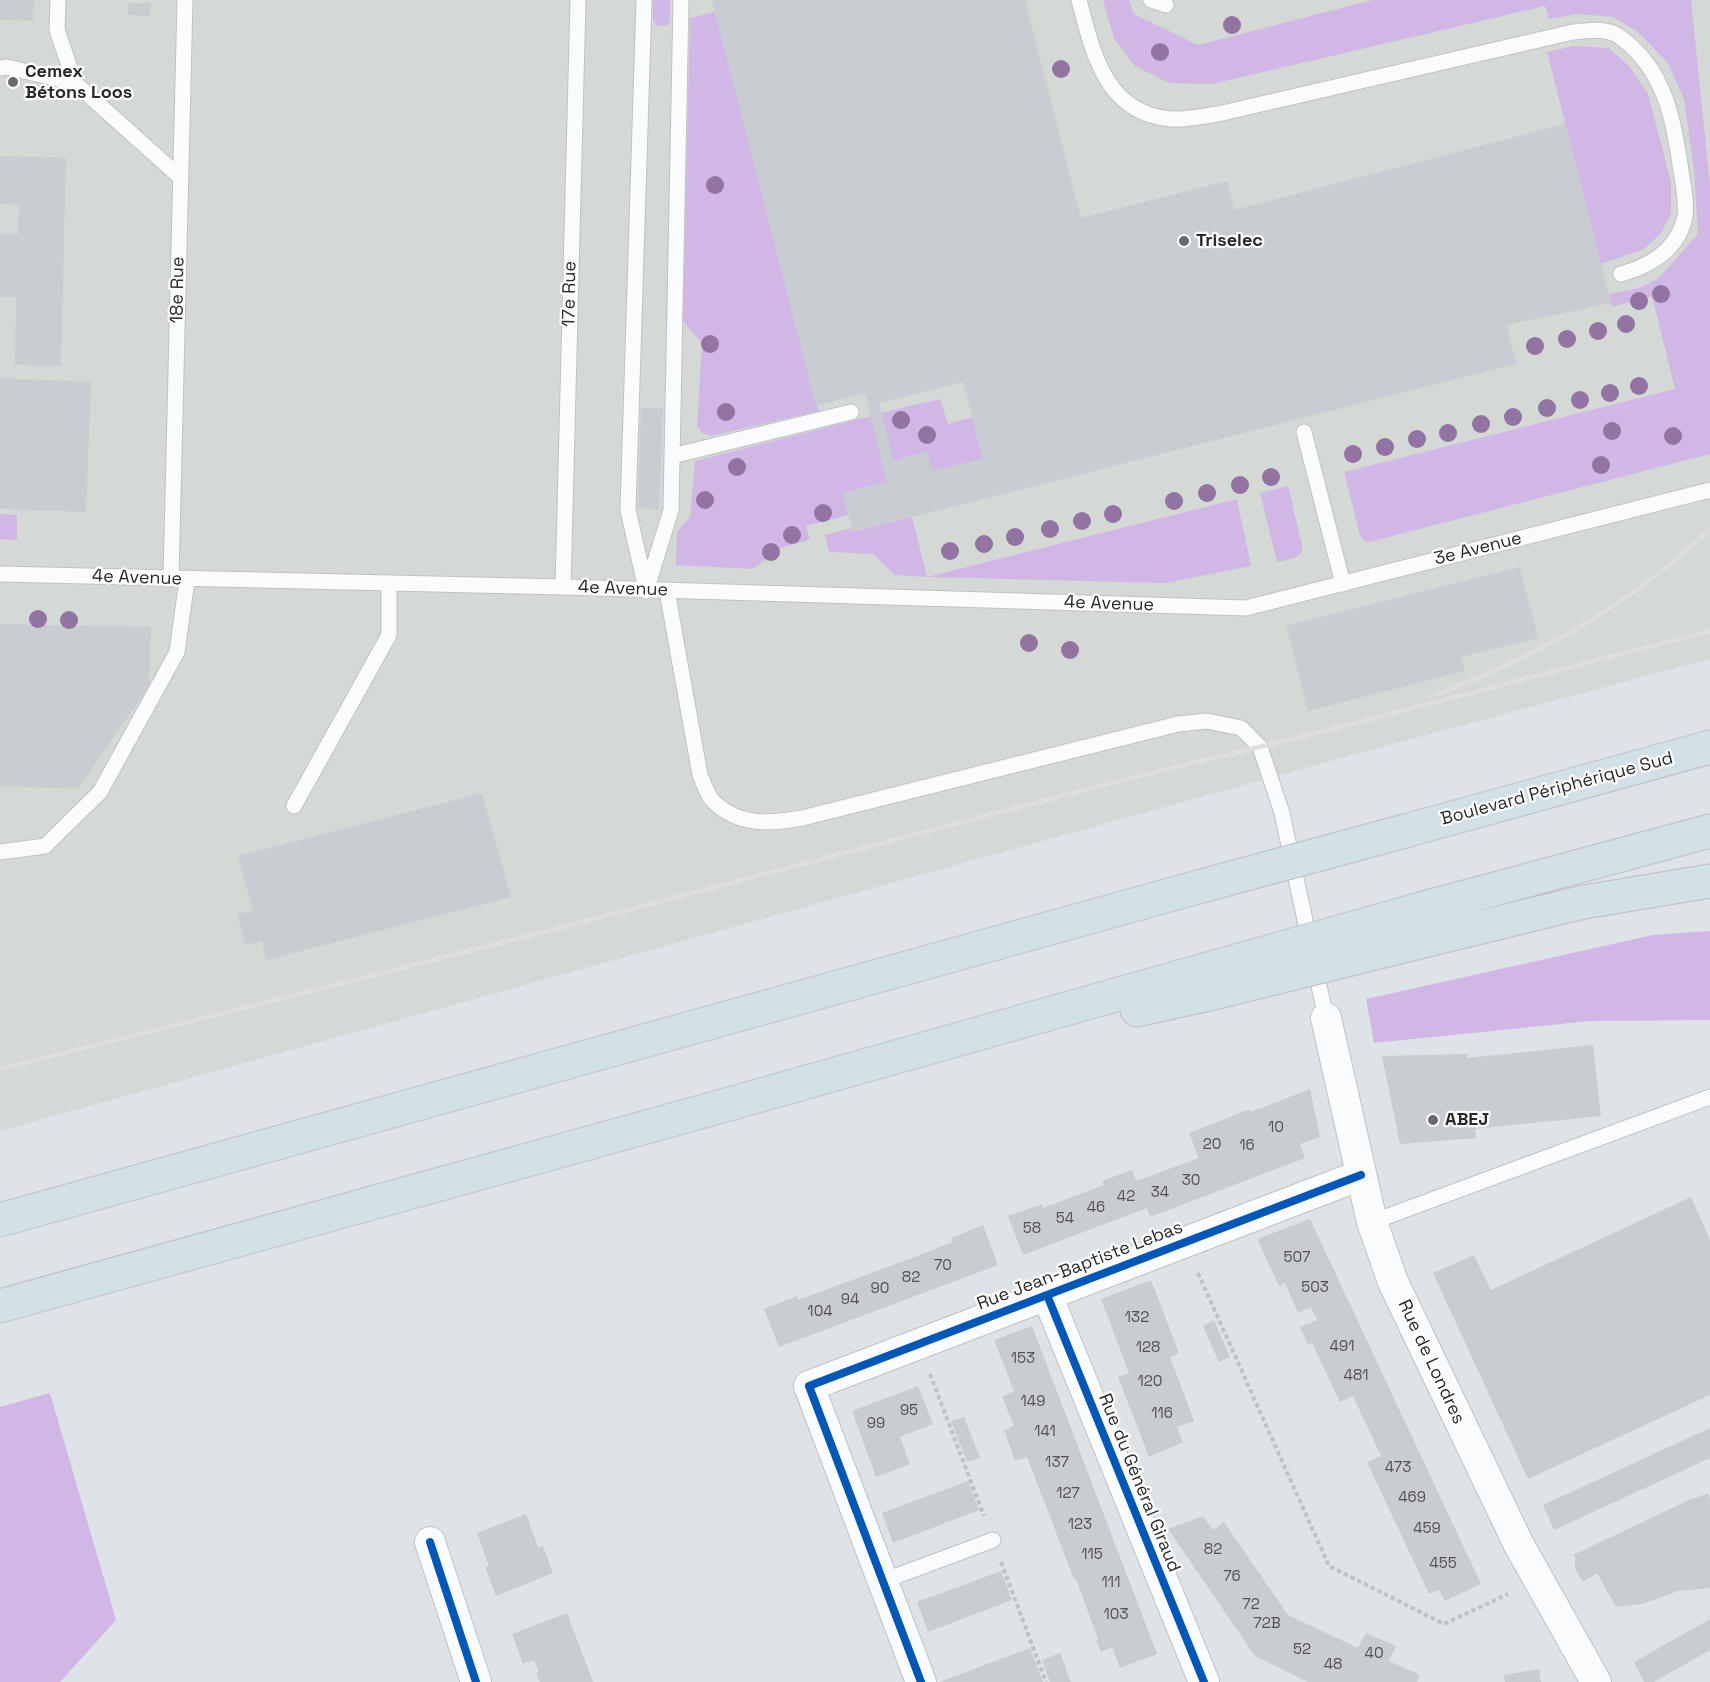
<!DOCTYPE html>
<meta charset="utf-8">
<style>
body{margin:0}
canvas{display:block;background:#dee3e8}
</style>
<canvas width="1710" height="1682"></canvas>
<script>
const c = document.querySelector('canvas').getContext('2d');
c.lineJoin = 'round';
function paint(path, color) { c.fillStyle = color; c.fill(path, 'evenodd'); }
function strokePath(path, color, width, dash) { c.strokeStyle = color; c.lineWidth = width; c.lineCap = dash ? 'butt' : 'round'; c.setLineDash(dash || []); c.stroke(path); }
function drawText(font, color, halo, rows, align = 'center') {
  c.font = font + ' "Space Grotesk",sans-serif'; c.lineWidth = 4.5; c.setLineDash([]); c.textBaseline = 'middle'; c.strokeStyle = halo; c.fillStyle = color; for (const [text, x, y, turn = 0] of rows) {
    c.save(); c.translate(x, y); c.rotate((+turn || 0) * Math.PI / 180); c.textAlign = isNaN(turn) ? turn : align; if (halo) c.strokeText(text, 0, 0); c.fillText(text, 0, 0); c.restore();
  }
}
const industrial = new Path2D(`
 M 0,0 L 1710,0 L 1710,659 L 1363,752 L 0,1131 Z`);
const green = new Path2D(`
 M 653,0 L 670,0 L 670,22 L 666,26 L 657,26 L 653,20 Z
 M 1103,0 L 1129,0 L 1134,14 L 1198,45 L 1373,0 L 1691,0 L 1710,186 L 1710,454 L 1369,542 L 1363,540 L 1359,532 L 1344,472 L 1675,389 L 1652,296 L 1612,307 L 1609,294 L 1640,288 L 1660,277 L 1698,234 L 1694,169 L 1684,99 L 1668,63 L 1638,32 L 1613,17 L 1578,14 L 1549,19 L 1545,6 L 1212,84 L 1169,83 L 1135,66 L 1114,38 Z
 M 715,12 L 819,411 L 711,436 L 702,433 L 697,426 L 702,343 L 683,321 L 690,18 Z
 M 1574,46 L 1609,48 L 1630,67 L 1648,94 L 1671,182 L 1671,214 L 1661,233 L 1644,249 L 1601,264 L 1547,52 Z
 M 940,399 L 948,424 L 972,417 L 983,459 L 932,471 L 927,452 L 893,461 L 881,413 Z
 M 871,416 L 887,482 L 843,493 L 848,515 L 806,526 L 810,540 L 780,548 L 753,569 L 676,565 L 677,532 L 690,517 L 695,461 Z
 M 1288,486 L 1302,545 L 1302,552 L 1295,558 L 1277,562 L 1260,493 Z
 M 1237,499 L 1251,566 L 1166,583 L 926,577 L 894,575 L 874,554 L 829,552 L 825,535 L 852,528 L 853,532 L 912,517 L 927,577 Z
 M 0,514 L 17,515 L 17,540 L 0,539 Z
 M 1710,931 L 1710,1020 L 1590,1021 L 1374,1043 L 1366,999 L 1653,935 Z
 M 50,1393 L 116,1620 L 60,1682 L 0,1682 L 0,1407 Z`);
const building = new Path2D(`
 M 0,0 L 34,0 L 33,21 L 0,20 Z
 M 712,0 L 1025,0 L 1081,218 L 1227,181 L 1234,210 L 1565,124 L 1611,303 L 1507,325 L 1516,364 L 853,532 L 843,493 L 887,482 L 865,393 L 816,406 ZM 963,382 L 983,459 L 932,471 L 927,452 L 893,461 L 879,403 Z
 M 129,3 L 151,3 L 150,16 L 128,15 Z
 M 0,156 L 66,158 L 61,366 L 15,365 L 16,297 L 0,297 L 0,234 L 18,234 L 19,205 L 0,204 Z
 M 0,378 L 91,382 L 86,512 L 0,509 Z
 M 641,408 L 663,408 L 659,510 L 638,508 Z
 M 1520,567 L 1538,638 L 1461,657 L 1465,671 L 1308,711 L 1286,626 Z
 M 0,624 L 151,627 L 149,686 L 78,789 L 0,786 Z
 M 482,793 L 511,897 L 266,960 L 262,941 L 245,945 L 237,914 L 253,911 L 238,856 Z
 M 1593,1045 L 1601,1116 L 1475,1129 L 1476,1138 L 1400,1144 L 1382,1056 L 1467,1054 L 1467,1058 Z
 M 1310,1089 L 1320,1137 L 1300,1144 L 1305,1158 L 1150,1217 L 1147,1208 L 1023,1255 L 1008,1216 L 1042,1204 L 1043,1208 L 1104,1185 L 1102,1181 L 1132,1170 L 1136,1181 L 1199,1158 L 1189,1133 L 1250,1109 L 1251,1112 Z
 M 1691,1197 L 1710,1240 L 1710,1395 L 1528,1479 L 1433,1273 L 1474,1255 L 1491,1290 Z
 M 1310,1219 L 1481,1584 L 1445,1601 L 1439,1590 L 1429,1594 L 1367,1462 L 1381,1456 L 1353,1396 L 1340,1402 L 1312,1343 L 1308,1345 L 1300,1327 L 1317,1320 L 1311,1307 L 1298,1313 L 1285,1283 L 1279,1286 L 1257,1239 Z
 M 983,1225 L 998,1265 L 779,1347 L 764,1309 L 797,1296 L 798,1300 L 920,1255 L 952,1242 L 951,1238 Z
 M 1151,1280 L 1179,1353 L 1170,1357 L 1194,1421 L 1177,1427 L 1183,1442 L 1149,1457 L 1118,1377 L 1129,1373 L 1101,1299 Z
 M 1214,1320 L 1230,1357 L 1219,1362 L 1203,1326 Z
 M 1032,1326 L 1157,1654 L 1120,1668 L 1112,1647 L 1101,1652 L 1096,1640 L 1098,1639 L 1076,1579 L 1074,1579 L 1027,1457 L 1015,1461 L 1004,1430 L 1014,1426 L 1002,1397 L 1014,1391 L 994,1340 Z
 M 918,1386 L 933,1424 L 900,1437 L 910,1464 L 876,1477 L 852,1411 Z
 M 964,1417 L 980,1458 L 967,1462 L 951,1421 Z
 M 1710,1428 L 1710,1458 L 1554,1530 L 1543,1505 Z
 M 968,1481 L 979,1510 L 893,1543 L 882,1513 Z
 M 1708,1493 L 1710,1499 L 1710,1588 L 1678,1591 L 1642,1604 L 1616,1607 L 1597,1573 L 1583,1582 L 1575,1569 L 1575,1556 L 1571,1556 L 1693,1498 L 1693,1499 Z
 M 526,1514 L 538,1547 L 543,1546 L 553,1573 L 496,1596 L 485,1567 L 489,1566 L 477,1533 Z
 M 1203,1516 L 1213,1530 L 1224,1522 L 1288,1615 L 1358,1648 L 1366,1633 L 1396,1646 L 1389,1661 L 1420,1675 L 1417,1682 L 1308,1682 L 1255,1656 L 1168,1529 Z
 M 1001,1571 L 1012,1600 L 928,1632 L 917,1602 Z
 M 567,1613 L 593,1682 L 540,1682 L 536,1673 L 539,1672 L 534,1660 L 523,1664 L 512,1634 Z
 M 1710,1619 L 1710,1650 L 1654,1682 L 1644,1682 L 1634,1662 Z
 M 1030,1648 L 1043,1682 L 939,1682 Z
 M 1060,1653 L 1071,1682 L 1050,1682 L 1042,1660 Z
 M 1539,1669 L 1541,1682 L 1505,1682 L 1504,1675 Z`);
const path = new Path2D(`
 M 1198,1273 L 1329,1566 L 1444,1624 L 1508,1594
 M 930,1374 L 984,1516
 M 1001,1562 L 1046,1682`);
const lane = new Path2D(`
 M 58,0 L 57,30 L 75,83 L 181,178
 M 644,0 L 628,510 L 646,589
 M 1079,0 C 1093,53 1105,113 1171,119 C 1186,120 1203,116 1218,114 L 1573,32 C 1586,31 1600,28 1613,33 C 1623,37 1631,46 1638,53 C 1668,85 1675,129 1681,171 C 1683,184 1688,208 1684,221 C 1675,252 1649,266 1621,274
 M 1151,0 L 1166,5
 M 0,68 L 7,67 L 75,83
 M 1304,432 L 1343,584
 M 672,456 L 851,412
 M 0,574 L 563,587 L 1246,608 L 1710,490
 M 171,579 L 185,0
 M 563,587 L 578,0
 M 646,591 L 671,510 L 681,0
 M 667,591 L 700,775 C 704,783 707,795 713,801 C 738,826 769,824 802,818 L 1178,724 L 1207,721 L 1241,728 L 1260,747 L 1282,813 L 1326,1018
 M 294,806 L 389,635 L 389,584
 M 0,852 L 45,846 L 100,792 L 177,652 L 187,580
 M 1372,1222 L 1710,1097
 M 883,1581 L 993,1540`);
const street = new Path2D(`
 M 1326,1018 L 1372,1222 L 1393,1282 L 1519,1545 L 1596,1682
 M 1047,1295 L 1204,1682
 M 430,1542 L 476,1682
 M 921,1682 L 809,1386 L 1361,1175`);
const highway = new Path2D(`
 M 1405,831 L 1710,747
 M 1417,910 L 1710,831
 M 1428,940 L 1584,902 L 1710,881
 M 1137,1010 L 1210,994
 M 0,1220 L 1198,887
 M 0,1306 L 715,1108 L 1204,970`);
const rail = new Path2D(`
 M 1437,694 C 1536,658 1634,602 1710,529
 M 0,1069 L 521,938 L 1115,782 L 1317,733 L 1710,631`);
const highwayBridge = new Path2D(`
 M 1198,887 L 1405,831
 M 1204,970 L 1417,910
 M 1210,994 L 1428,940`);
const cycleway = new Path2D(`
 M 1047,1295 L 1204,1682
 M 430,1542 L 476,1682
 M 921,1682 L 809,1386 L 1361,1175`);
const trees = [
 [1232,25],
 [1160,52],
 [1061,69],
 [715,185],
 [1661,294],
 [1639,301],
 [1626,324],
 [1598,331],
 [1567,339],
 [710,344],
 [1535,346],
 [1639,386],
 [1610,393],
 [1580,400],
 [1547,408],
 [726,412],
 [1513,417],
 [901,420],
 [1481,424],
 [1612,431],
 [1448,433],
 [927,435],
 [1673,436],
 [1417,439],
 [1385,447],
 [1353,454],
 [1601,465],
 [737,467],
 [1271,477],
 [1240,485],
 [1207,493],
 [705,500],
 [1174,501],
 [823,513],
 [1113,514],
 [1082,521],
 [1050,529],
 [792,535],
 [1015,537],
 [984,544],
 [950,551],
 [771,552],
 [38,619],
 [69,620],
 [1029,643],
 [1070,650]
];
const markers = [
 [13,82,6,"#686a6c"],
 [1184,241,6,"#686a6c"],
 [1433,1120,6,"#686a6c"]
];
const numberNames = [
 ["10",1276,1128],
 ["20",1212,1145],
 ["16",1247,1146],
 ["30",1191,1181],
 ["34",1160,1193],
 ["42",1126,1197],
 ["46",1096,1208],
 ["54",1065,1219],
 ["58",1032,1229],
 ["507",1297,1258],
 ["70",943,1266],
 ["82",911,1278],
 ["503",1315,1288],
 ["90",880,1289],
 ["94",850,1300],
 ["104",820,1312],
 ["132",1137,1318],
 ["491",1342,1347],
 ["128",1148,1348],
 ["153",1023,1359],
 ["481",1356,1376],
 ["120",1150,1382],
 ["149",1033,1402],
 ["95",909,1411],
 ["116",1162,1414],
 ["99",876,1424],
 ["141",1045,1432],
 ["137",1057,1463],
 ["473",1398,1468],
 ["127",1068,1494],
 ["469",1412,1498],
 ["123",1080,1525],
 ["459",1427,1529],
 ["82",1213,1550],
 ["115",1092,1555],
 ["455",1443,1564],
 ["76",1232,1577],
 ["111",1111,1583],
 ["72",1251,1605],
 ["103",1116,1615],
 ["72B",1267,1624],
 ["52",1302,1650],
 ["40",1374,1654],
 ["48",1333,1665]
];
const poiNames = [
 ["Cemex",25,72],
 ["Bétons Loos",25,93],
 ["Triselec",1196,241],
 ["ABEJ",1445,1120]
];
const streetNames = [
 ["18e Rue",178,290,-89],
 ["17e Rue",570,294,-89],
 ["3e Avenue",1478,549,-14],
 ["4e Avenue",137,578,2],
 ["4e Avenue",623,589,2],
 ["4e Avenue",1109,604,2],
 ["Boulevard Périphérique Sud",1557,789,-15],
 ["Rue Jean-Baptiste Lebas",1080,1266,-21],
 ["Rue de Londres",1431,1362,65],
 ["Rue du Général Giraud",1139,1483,68]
];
paint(industrial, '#d5d9d6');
paint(green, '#d0b7e6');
paint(building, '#c9ccd0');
strokePath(lane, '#c0c2c1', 17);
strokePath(street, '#c0c2c1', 32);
strokePath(highway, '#bcbec0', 35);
strokePath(path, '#c2c2c3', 4, [4.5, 3]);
strokePath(lane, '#fafbfc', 15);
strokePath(street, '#fafbfc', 30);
strokePath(highway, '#d2e0e8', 33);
strokePath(rail, '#dededc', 4.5);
strokePath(highwayBridge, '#bcbec0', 35, []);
strokePath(highwayBridge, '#d2e0e8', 33);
strokePath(cycleway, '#0057b8', 8);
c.fillStyle = '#9273a2';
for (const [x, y] of trees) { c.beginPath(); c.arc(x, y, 9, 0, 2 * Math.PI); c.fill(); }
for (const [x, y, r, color] of markers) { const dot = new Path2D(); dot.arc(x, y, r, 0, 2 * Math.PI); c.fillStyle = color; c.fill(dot); strokePath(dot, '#fff', 2); }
drawText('15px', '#525254', null, numberNames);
drawText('bold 18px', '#292929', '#fff', poiNames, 'left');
drawText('18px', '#292929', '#fff', streetNames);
</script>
